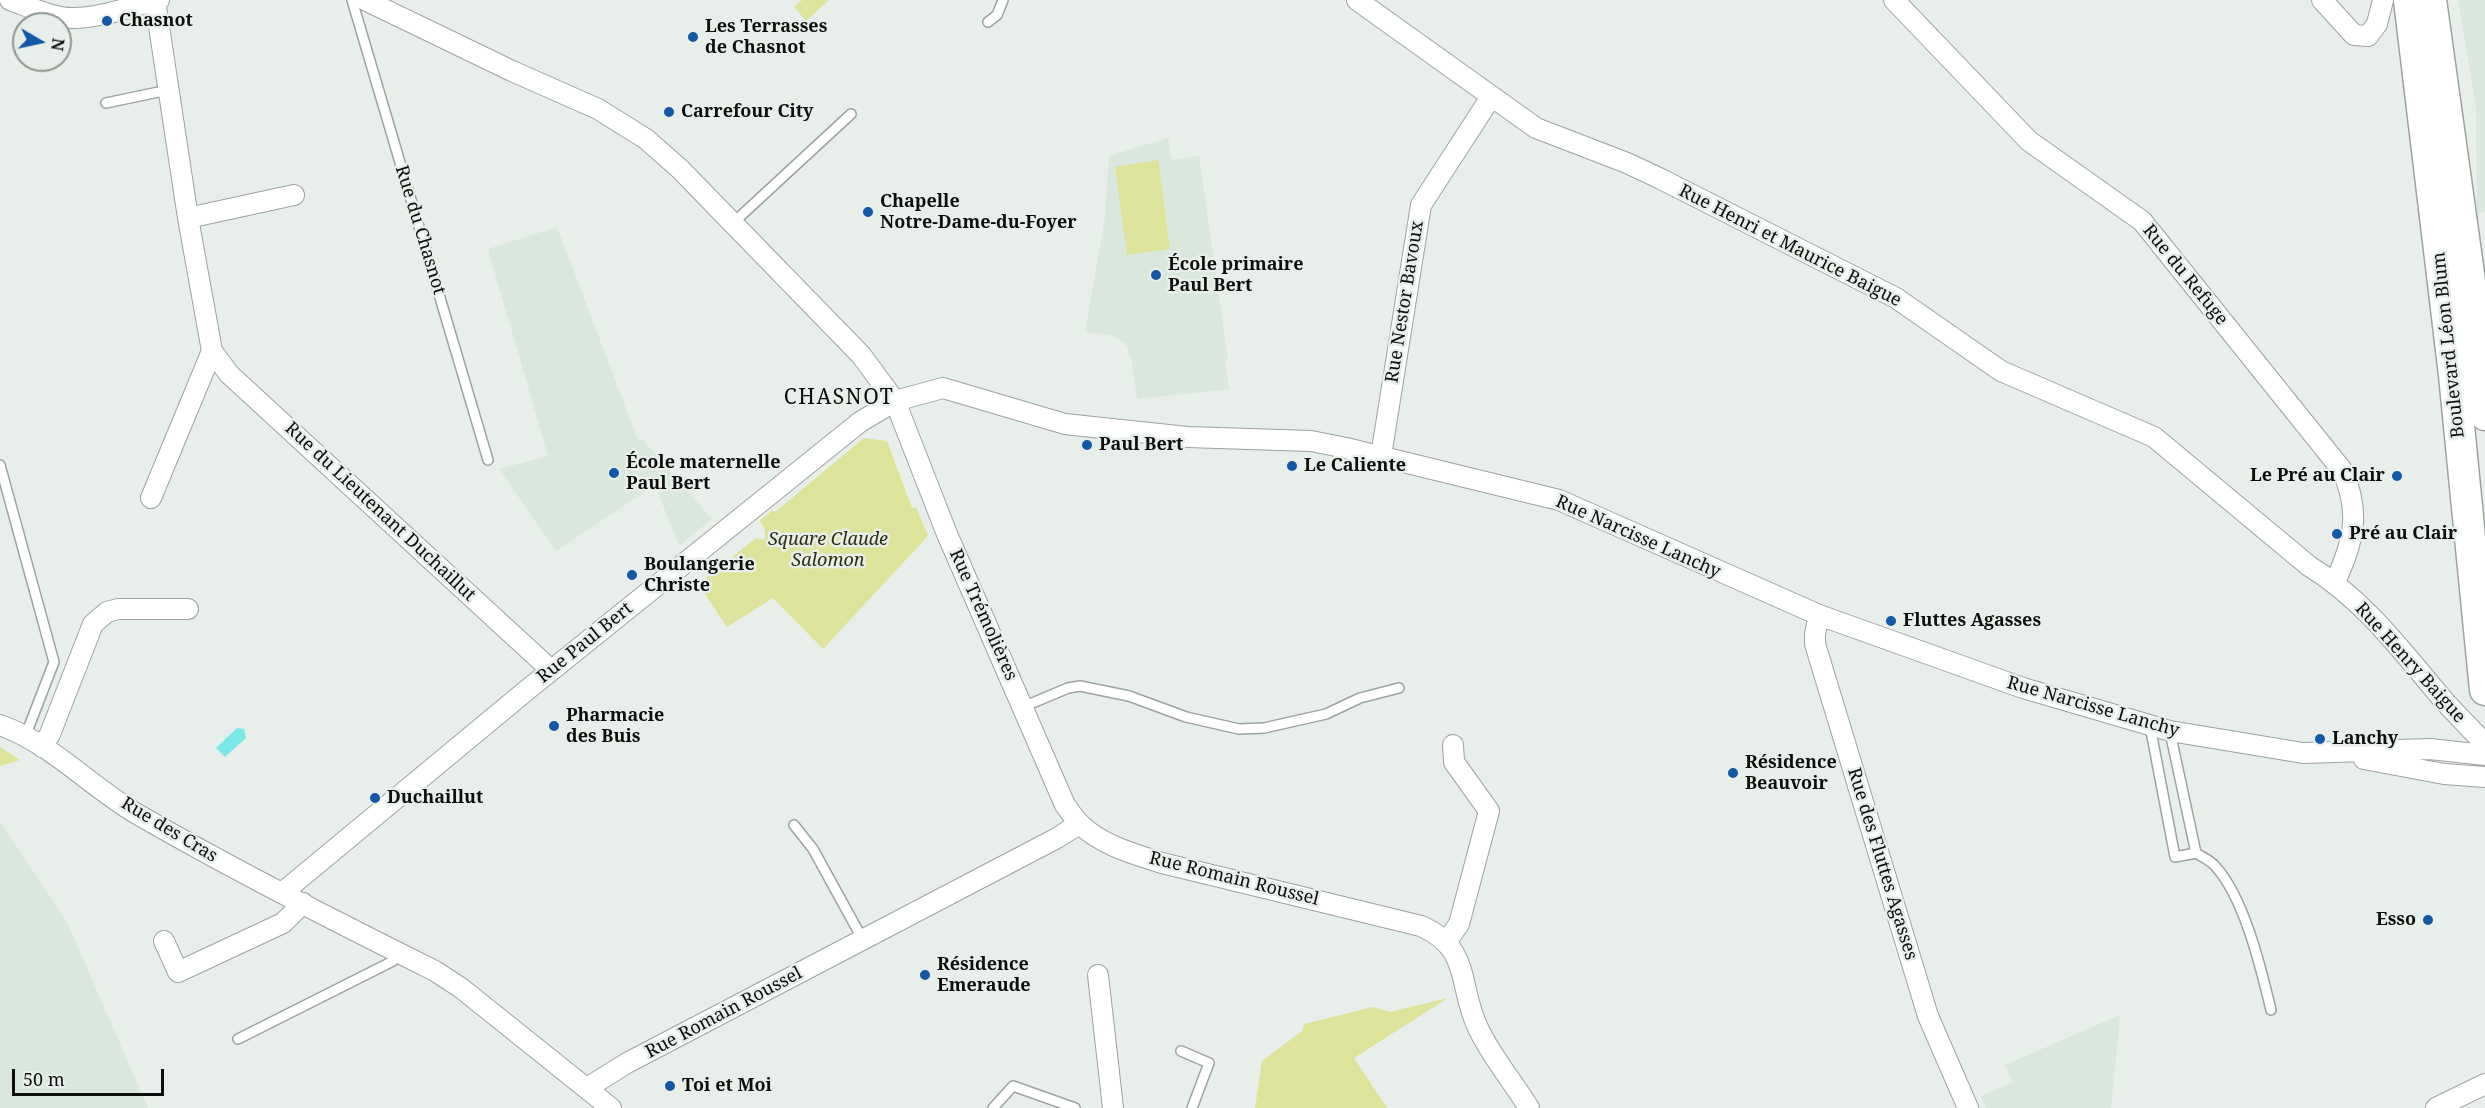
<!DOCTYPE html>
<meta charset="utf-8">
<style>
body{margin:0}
#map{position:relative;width:2485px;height:1108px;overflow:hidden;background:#e8eee9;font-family:"Noto Serif",serif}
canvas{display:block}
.north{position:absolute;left:12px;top:12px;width:60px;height:60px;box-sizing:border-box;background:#e8eee9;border:2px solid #909591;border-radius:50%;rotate:99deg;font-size:16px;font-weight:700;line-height:24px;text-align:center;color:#0d0f0d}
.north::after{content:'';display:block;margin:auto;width:21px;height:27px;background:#1357a7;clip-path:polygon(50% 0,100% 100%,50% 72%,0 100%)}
.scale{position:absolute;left:12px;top:1069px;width:152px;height:27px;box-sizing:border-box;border:3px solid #0d0f0d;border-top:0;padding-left:8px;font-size:18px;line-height:21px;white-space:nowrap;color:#0d0f0d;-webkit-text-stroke:4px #e8eee9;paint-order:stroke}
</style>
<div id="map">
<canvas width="2485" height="1108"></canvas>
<div class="north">N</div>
<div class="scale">50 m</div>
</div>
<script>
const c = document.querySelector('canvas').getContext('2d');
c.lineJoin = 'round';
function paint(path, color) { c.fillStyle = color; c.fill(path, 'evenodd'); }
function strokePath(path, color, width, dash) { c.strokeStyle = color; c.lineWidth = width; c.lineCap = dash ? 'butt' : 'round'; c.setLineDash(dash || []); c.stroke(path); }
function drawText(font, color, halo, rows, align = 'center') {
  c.font = font + ' "Noto Serif",serif'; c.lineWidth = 5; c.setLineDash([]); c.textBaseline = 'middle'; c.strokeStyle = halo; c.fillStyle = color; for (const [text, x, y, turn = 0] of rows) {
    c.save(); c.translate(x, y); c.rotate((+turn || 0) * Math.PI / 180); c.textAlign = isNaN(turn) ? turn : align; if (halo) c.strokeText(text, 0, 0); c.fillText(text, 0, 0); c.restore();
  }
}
const built = new Path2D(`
 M 2458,0 L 2485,0 L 2485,211 L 2477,214 L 2476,106 Z
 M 1168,138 L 1172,160 L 1199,156 L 1228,360 L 1225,361 L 1229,389 L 1137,399 L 1132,362 L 1126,344 L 1111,335 L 1085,332 L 1105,218 L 1109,156 Z
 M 557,227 L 638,440 L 642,439 L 712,519 L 679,546 L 655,485 L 556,551 L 499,469 L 548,456 L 488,249 Z
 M 0,822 L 67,922 L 148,1108 L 0,1108 Z
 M 2120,1015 L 2111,1108 L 1986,1108 L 1981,1096 L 2013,1082 L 2005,1065 Z`);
const green = new Path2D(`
 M 802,0 L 829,0 L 806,21 L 794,7 Z
 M 1158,160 L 1170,249 L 1127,255 L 1115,167 Z
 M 864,438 L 887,441 L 912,508 L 916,507 L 928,536 L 823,649 L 773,598 L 727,627 L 698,584 L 756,538 L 765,540 L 765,531 L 760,520 L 773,510 L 775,512 Z
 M 0,747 L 20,760 L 0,766 Z
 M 1448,998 L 1354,1058 L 1387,1108 L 1255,1108 L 1262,1061 L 1302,1031 L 1304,1024 L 1373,1007 L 1390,1012 Z`);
const water = new Path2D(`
 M 237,728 L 244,729 L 246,738 L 225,757 L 216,748 Z`);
const service = new Path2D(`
 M 352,0 L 488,460
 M 988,22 L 997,15 L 1003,0
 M 106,103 L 168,90
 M 733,223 L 851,114
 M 0,465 L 54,662 L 25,737
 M 1023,707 L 1068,688 L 1080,686 L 1129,696 L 1186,717 L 1239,729 L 1264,728 L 1326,714 L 1360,698 L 1399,688
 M 2150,726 L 2175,857 L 2196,853 C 2202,857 2210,860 2215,866 C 2244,897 2261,968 2271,1010
 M 2170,732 L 2196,853
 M 794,825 L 813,849 L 863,940
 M 238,1039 L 393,961 L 399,953
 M 1181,1051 L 1209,1063 L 1192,1108
 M 993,1108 L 1013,1086 L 1075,1108`);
const minor = new Path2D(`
 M 10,0 C 30,7 52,18 73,18 C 102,18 131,6 159,0
 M 365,0 L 512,71 L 598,109 L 646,139 L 680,169 L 861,355 L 895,401 L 947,534 L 1065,805 C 1070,811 1074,819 1080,824 C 1101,845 1134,854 1162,863 L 1421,926 C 1473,949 1457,987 1479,1030 C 1492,1057 1513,1082 1529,1108
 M 1357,0 L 1536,128 L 1627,163 L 1661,179 L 1896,298 L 2001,371 L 2154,437 L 2309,566 C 2365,600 2404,654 2446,703 C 2459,717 2472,730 2485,744
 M 1894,0 L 2029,141 L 2142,221 L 2342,470 C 2361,512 2354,541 2335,582
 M 2322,0 L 2354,35 L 2368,36 L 2377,24 L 2383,0
 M 188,218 L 294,195
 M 212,351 L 229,374 L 551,670
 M 1381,456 L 1421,205 L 1491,97
 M 151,498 L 212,351 L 188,218 L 155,0
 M 1819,615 L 1815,634 L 1815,644 L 1928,1016 L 1968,1108
 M 0,725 C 51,743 91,787 137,814 C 234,870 335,921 435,971 L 461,988 L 611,1108
 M 42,747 L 50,734 L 93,624 L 107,612 L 118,609 L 188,609
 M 2364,759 L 2444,774 L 2485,777
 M 282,893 L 527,690 L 860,422 L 895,401 L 943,388 L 1065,424 L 1187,437 L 1311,441 L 1346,448 L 1559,500 L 1819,615 L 2023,688 L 2170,731 L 2303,753 L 2430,749 L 2485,755
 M 164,941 L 178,972 L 283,923 L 303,903
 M 1447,941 L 1459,924 L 1489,811 L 1454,762 L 1453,745
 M 1098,975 L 1113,1108
 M 587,1088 L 627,1063 L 1057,838 L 1079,824
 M 2436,1108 L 2485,1084`);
const primary = new Path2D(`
 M 2409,0 L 2454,375 L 2485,690
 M 2431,0 L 2470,281 L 2485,415`);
const markers = [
 [107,21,6,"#1357a7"],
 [693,37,6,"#1357a7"],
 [669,112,6,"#1357a7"],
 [868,212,6,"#1357a7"],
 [1156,275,6,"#1357a7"],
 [1087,445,6,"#1357a7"],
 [1292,466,6,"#1357a7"],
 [614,473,6,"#1357a7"],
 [2397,476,6,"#1357a7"],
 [2337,534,6,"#1357a7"],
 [632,575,6,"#1357a7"],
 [1891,621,6,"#1357a7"],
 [554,726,6,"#1357a7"],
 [2320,739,6,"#1357a7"],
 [1733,773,6,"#1357a7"],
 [375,798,6,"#1357a7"],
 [2428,920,6,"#1357a7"],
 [925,975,6,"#1357a7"],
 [670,1086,6,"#1357a7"]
];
const poiNames = [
 ["Chasnot",119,21],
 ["Les Terrasses",705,27],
 ["de Chasnot",705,48],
 ["Carrefour City",681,112],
 ["Chapelle",880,202],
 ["Notre-Dame-du-Foyer",880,223],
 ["École primaire",1168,265],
 ["Paul Bert",1168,286],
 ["Paul Bert",1099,445],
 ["École maternelle",626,463],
 ["Paul Bert",626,484],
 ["Le Caliente",1304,466],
 ["Le Pré au Clair",2385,476,"right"],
 ["Pré au Clair",2349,534],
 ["Boulangerie",644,565],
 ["Christe",644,586],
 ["Fluttes Agasses",1903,621],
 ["Pharmacie",566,716],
 ["des Buis",566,737],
 ["Lanchy",2332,739],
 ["Résidence",1745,763],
 ["Beauvoir",1745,784],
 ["Duchaillut",387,798],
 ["Esso",2416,920,"right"],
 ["Résidence",937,965],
 ["Emeraude",937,986],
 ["Toi et Moi",682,1086]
];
const streetNames = [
 ["Rue du Chasnot",420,230,73],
 ["Rue Henri et Maurice Baigue",1790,246,27],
 ["Rue du Refuge",2185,275,51],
 ["Rue Nestor Bavoux",1405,302,-81],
 ["Boulevard Léon Blum",2449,345,-96],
 ["Rue du Lieutenant Duchaillut",380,512,43],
 ["Rue Narcisse Lanchy",1638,537,24],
 ["Rue Trémolières",983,615,66],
 ["Rue Paul Bert",585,643,-39],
 ["Rue Henry Baigue",2410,663,48],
 ["Rue Narcisse Lanchy",2093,707,16],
 ["Rue des Cras",169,830,31],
 ["Rue des Fluttes Agasses",1882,864,73],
 ["Rue Romain Roussel",1234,879,14],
 ["Rue Romain Roussel",724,1013,-28]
];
const parkNames = [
 ["Square Claude",828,540],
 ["Salomon",828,561]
];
const quarterNames = [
 ["CHASNOT",839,398]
];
paint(built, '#d9e7dd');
paint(green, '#dde39a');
paint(water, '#79e8e6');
strokePath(service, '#9da39e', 12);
strokePath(minor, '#9da39e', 22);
strokePath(primary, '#9da39e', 33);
strokePath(service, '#fff', 9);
strokePath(minor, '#fff', 20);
strokePath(primary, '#fff', 30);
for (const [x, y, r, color] of markers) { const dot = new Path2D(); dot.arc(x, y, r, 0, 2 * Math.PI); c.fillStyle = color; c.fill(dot); strokePath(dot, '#e8eee9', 2); }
drawText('bold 18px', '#0d0f0d', '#e8eee9', poiNames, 'left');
drawText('18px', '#0d0f0d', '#e8eee9', streetNames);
drawText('italic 18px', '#2d2e0b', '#e8eee9', parkNames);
c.letterSpacing = '1.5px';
drawText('21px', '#0d0f0d', '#e8eee9', quarterNames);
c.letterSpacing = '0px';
</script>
